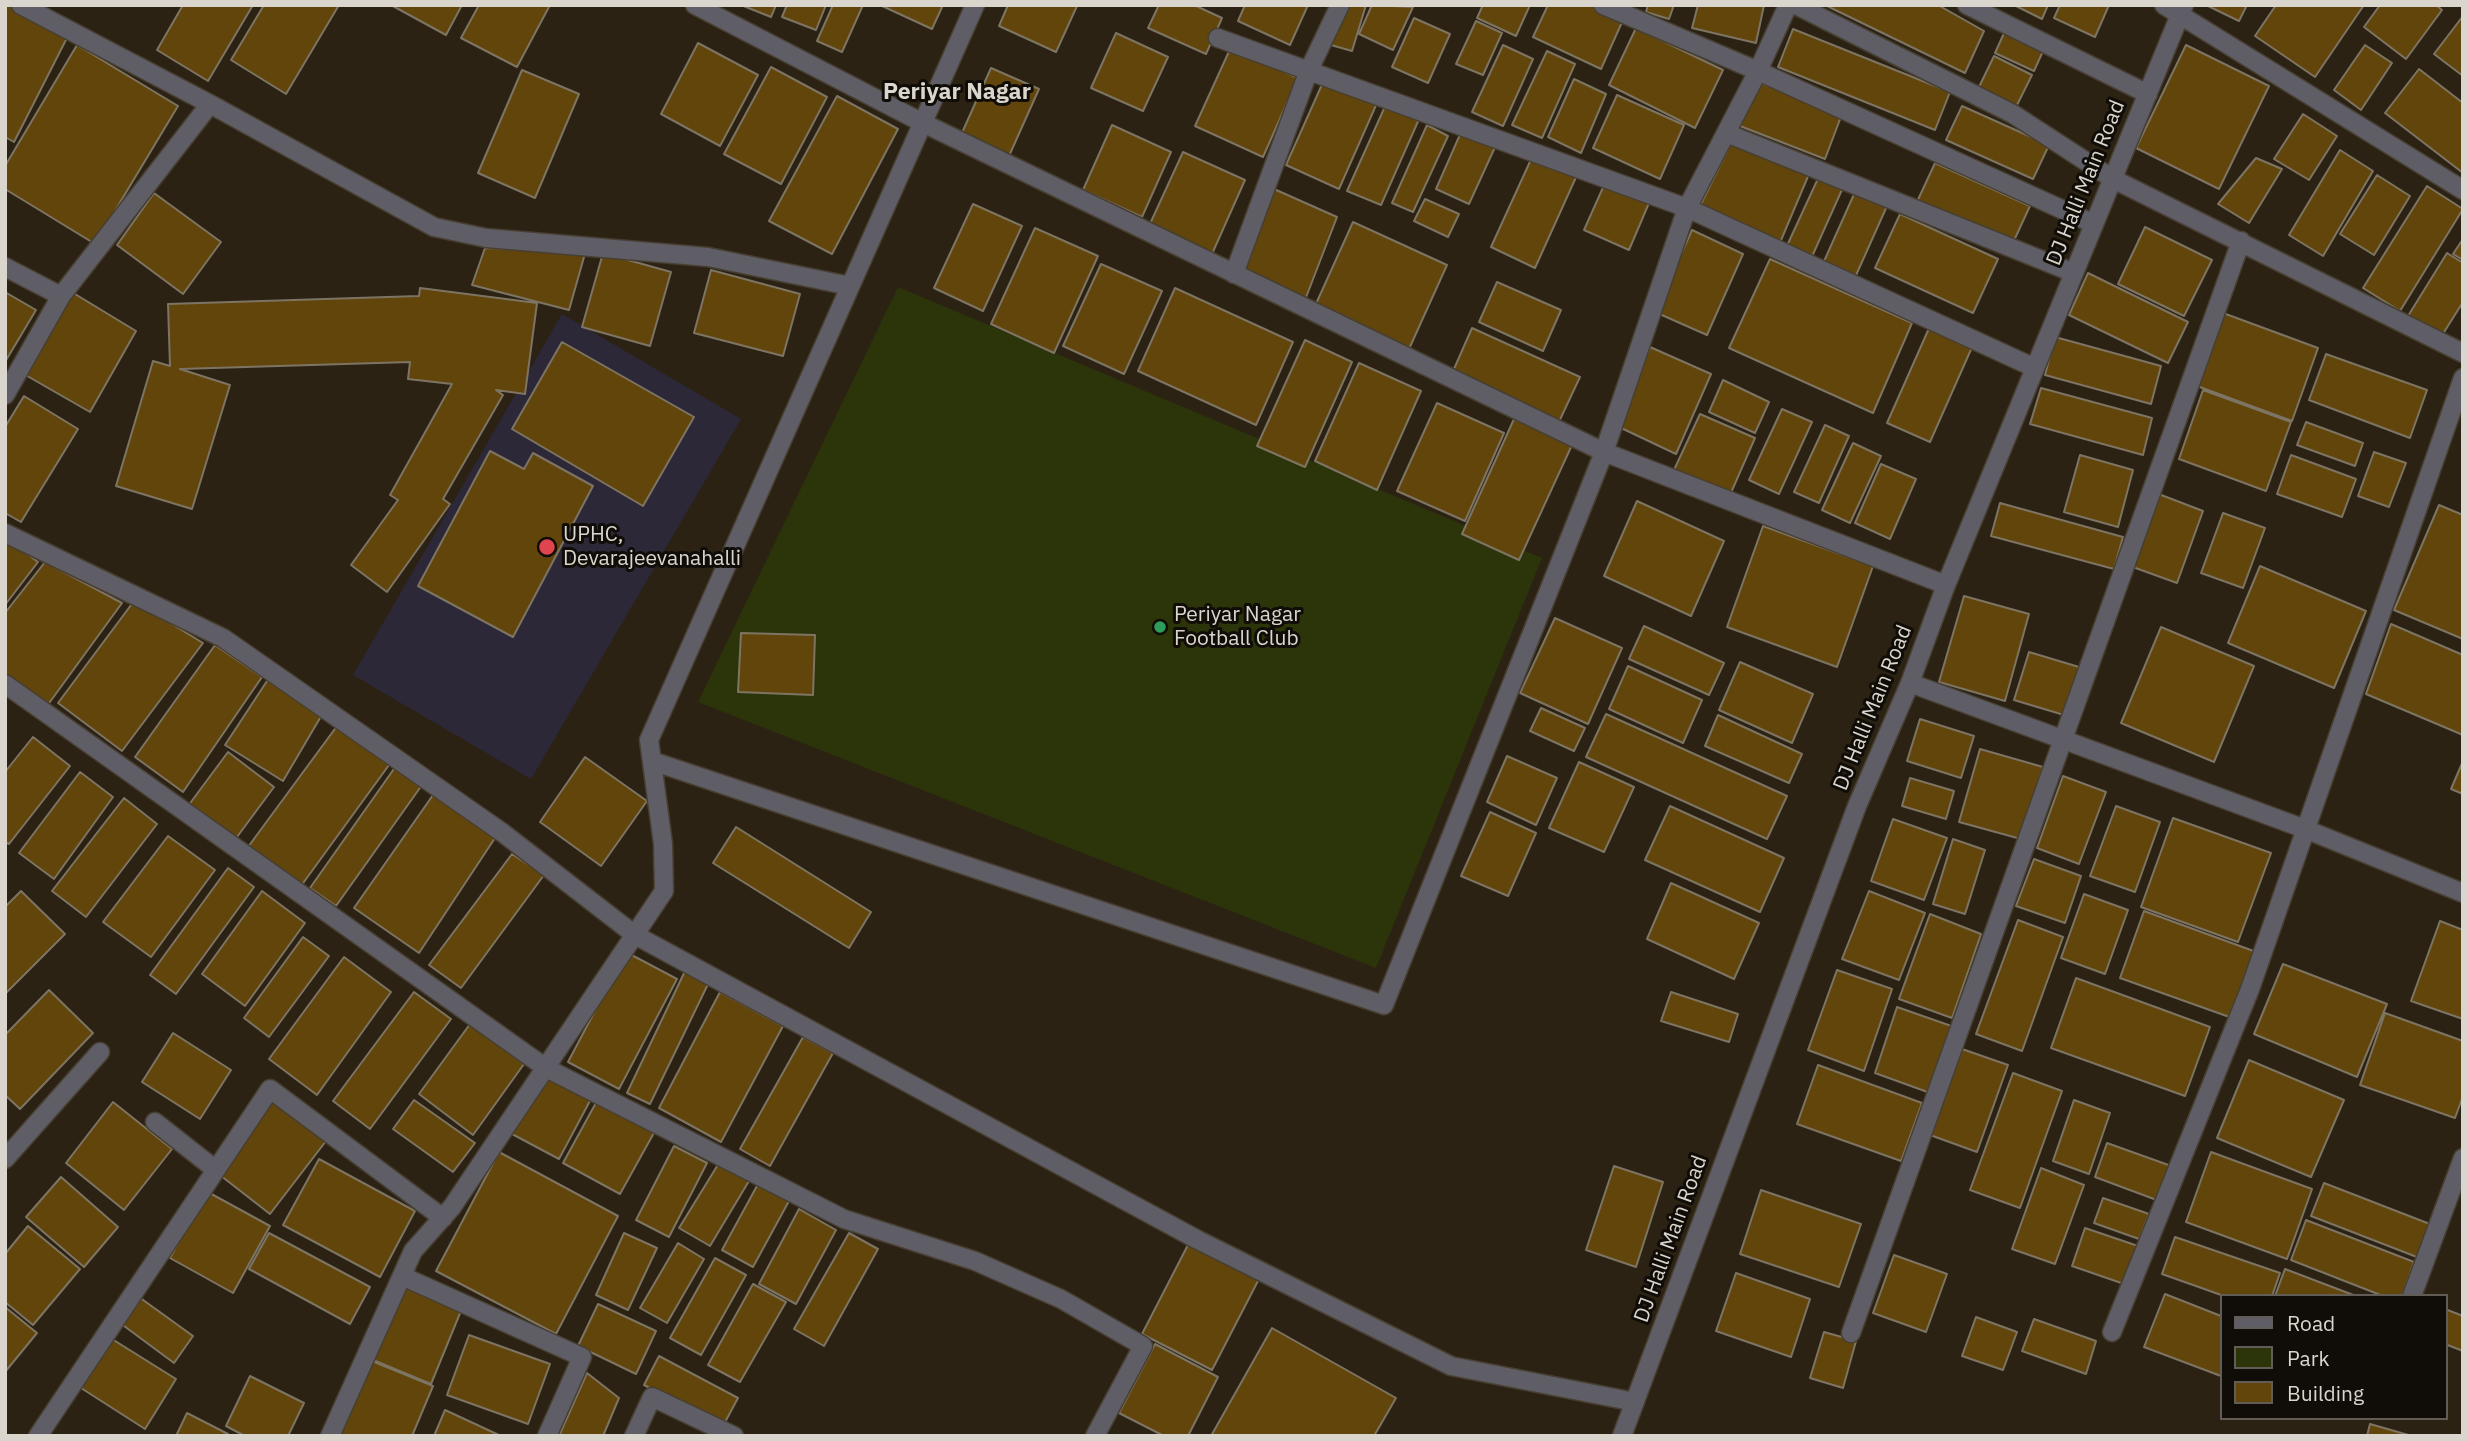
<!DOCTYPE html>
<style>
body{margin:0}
#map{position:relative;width:2468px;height:1441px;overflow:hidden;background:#2b2214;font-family:"IBM Plex Sans",sans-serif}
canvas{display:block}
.frame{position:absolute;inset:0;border:7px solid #dbd6cd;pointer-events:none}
.legend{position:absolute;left:2220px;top:1294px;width:228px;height:126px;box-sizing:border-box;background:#100c07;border:2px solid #615d56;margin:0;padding:9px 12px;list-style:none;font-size:21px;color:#dbd6cd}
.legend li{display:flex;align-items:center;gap:14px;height:35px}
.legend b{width:35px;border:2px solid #615d56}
</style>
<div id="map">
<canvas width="2468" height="1441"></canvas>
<div class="frame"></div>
<ul class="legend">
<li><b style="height:9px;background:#5f5d65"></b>Road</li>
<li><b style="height:19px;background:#2c3409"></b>Park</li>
<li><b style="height:19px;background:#61450b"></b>Building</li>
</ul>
</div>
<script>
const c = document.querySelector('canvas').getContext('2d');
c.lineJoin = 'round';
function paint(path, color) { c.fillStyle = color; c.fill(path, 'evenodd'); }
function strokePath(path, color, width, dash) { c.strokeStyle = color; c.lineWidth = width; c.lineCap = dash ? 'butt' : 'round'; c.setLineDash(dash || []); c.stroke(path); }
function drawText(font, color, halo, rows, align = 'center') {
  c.font = font + ' "IBM Plex Sans",sans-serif'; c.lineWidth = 6; c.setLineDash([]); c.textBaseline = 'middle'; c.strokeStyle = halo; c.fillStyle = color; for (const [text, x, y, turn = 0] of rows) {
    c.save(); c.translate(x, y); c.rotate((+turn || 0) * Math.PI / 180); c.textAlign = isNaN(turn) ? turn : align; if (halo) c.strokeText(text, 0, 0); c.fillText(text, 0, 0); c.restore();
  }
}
const medical = new Path2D(`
 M 562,314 L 741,419 L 531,779 L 353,675 Z`);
const green = new Path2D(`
 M 898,287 L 1542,558 L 1376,968 L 698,702 Z`);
const building = new Path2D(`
 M 5,5 L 18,5 L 70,32 L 14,142 L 5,137 Z
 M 183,5 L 253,5 L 208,81 L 157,50 Z
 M 264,5 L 339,5 L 286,94 L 231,60 Z
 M 391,5 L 462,5 L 446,35 Z
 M 479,5 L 550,5 L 517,67 L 461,38 Z
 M 741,5 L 776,5 L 771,17 Z
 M 787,5 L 826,5 L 816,30 L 782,17 Z
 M 833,5 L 863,5 L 842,52 L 817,41 Z
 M 880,5 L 943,5 L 932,29 Z
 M 1008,5 L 1076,5 L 1077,6 L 1056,52 L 999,26 Z
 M 1159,5 L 1194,5 L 1222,18 L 1206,54 L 1148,28 Z
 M 1245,5 L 1308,5 L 1290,45 L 1238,21 Z
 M 1343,5 L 1366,5 L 1352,51 L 1331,45 Z
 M 1372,5 L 1413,7 L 1393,50 L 1359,34 Z
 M 1483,5 L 1530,5 L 1516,36 L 1477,18 Z
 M 1548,5 L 1592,5 L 1623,20 L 1601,69 L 1533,37 Z
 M 1648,5 L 1674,5 L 1669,19 L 1646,12 Z
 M 1698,5 L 1764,5 L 1756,43 L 1692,28 Z
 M 1825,5 L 1938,5 L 1984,31 L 1965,73 Z
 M 2014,5 L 2048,5 L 2042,19 Z
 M 2060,5 L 2109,5 L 2095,37 L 2054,18 Z
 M 2206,5 L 2247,5 L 2239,21 Z
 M 2276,5 L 2364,5 L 2315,77 L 2255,36 Z
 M 2380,5 L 2436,5 L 2442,10 L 2406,59 L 2364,27 Z
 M 2463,16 L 2463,76 L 2434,54 Z
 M 1414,18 L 1450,34 L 1428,83 L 1392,67 Z
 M 1476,21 L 1502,33 L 1483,75 L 1456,64 Z
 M 1636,28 L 1723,70 L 1695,128 L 1609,85 Z
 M 1793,29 L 1950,92 L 1935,130 L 1778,67 Z
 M 2005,31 L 2044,49 L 2034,71 L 1995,53 Z
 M 1116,33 L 1168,57 L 1143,111 L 1091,88 Z
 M 698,43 L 758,75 L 720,146 L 661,114 Z
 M 77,45 L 178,106 L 95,244 L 5,189 L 5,166 Z
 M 1503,45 L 1533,59 L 1503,126 L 1472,112 Z
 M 2186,45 L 2269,86 L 2219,189 L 2136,148 Z
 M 2365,45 L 2392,63 L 2361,110 L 2334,90 Z
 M 1231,47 L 1298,78 L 1263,157 L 1195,126 Z
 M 1547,51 L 1575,64 L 1542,138 L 1512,125 Z
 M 1994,56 L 2032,75 L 2016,107 L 1978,89 Z
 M 771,67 L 827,97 L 781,184 L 724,154 Z
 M 991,68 L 1039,89 L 1009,156 L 961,135 Z
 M 2419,69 L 2463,103 L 2463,173 L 2385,113 Z
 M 522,70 L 579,94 L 535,198 L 478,173 Z
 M 1574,79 L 1606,94 L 1581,153 L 1548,137 Z
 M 1324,80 L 1377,103 L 1339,189 L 1286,165 Z
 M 1758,82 L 1842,114 L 1825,159 L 1740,126 Z
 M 1617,95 L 1684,125 L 1660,179 L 1593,148 Z
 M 837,96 L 898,129 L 832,254 L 769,221 Z
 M 1387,102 L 1420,117 L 1381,205 L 1347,191 Z
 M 1962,106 L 2049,145 L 2033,179 L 1946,140 Z
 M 2303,114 L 2337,136 L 2309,180 L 2274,159 Z
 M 1112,125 L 1171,152 L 1142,217 L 1083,190 Z
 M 1427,125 L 1448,136 L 1413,212 L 1392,203 Z
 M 1462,130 L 1496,145 L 1469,204 L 1436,189 Z
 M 1733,139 L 1809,174 L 1779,245 L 1699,208 Z
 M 2340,150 L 2373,171 L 2323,256 L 2289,235 Z
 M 1183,152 L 1245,180 L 1212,254 L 1149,226 Z
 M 1533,155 L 1577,175 L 1535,268 L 1491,247 Z
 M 2256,158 L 2282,169 L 2249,223 L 2218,204 Z
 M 1935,163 L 2030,206 L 2011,247 L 1916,204 Z
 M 1821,172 L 1845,183 L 1810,261 L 1785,250 Z
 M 2377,175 L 2410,196 L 2374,255 L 2340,234 Z
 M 1605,183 L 1649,203 L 1629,250 L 1584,230 Z
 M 2427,186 L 2463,209 L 2400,311 L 2363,288 Z
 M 1274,189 L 1337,217 L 1305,300 L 1243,270 Z
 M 1855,192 L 1887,206 L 1853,282 L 1821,268 Z
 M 154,193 L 221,242 L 183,294 L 117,245 Z
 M 1425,199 L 1459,214 L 1448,237 L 1414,221 Z
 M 973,204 L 1022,226 L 983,311 L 934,288 Z
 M 1900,214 L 1998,259 L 1973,313 L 1875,268 Z
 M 1353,222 L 1447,265 L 1409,349 L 1315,306 Z
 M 2145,227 L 2212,260 L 2184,316 L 2118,284 Z
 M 1035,228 L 1098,256 L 1054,353 L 991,324 Z
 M 1692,230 L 1743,254 L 1707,335 L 1655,312 Z
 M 2463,239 L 2463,260 L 2453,254 Z
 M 485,248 L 586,250 L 569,310 L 472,285 Z
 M 603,253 L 671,272 L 650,346 L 582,327 Z
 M 2447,253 L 2463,263 L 2463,302 L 2441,337 L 2408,316 Z
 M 1770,259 L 1912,323 L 1873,413 L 1729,348 Z
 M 1101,264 L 1162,291 L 1124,374 L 1063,346 Z
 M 711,270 L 800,294 L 783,356 L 694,333 Z
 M 2088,273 L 2188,322 L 2168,363 L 2069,315 Z
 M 1497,282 L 1561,310 L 1543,351 L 1479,322 Z
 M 420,288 L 537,303 L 525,394 L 496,390 L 503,395 L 443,499 L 450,504 L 387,592 L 351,565 L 398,500 L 390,495 L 452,384 L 408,379 L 410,362 L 180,369 L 230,385 L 192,509 L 116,486 L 153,361 L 170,366 L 168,304 L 419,296 Z
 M 1175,288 L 1293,342 L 1256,425 L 1138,371 Z
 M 70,291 L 136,331 L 90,412 L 22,373 Z
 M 5,292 L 36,310 L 5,362 Z
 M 2223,313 L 2318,348 L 2292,421 L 2197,386 Z
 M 1930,326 L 1973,345 L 1930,442 L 1887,423 Z
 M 1472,328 L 1580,377 L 1557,426 L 1450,378 Z
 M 2055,337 L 2161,366 L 2151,404 L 2045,375 Z
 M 1305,340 L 1352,362 L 1305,467 L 1257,446 Z
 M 562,342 L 694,417 L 643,506 L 512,429 Z
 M 1650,347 L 1711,374 L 1676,454 L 1619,427 Z
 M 2326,354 L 2427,390 L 2410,438 L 2309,400 Z
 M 1359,363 L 1421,391 L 1377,490 L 1315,461 Z
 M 1723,380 L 1769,402 L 1755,433 L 1709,412 Z
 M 2041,388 L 2152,418 L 2143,455 L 2030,424 Z
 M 2203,390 L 2291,422 L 2266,491 L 2179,459 Z
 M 24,396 L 78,429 L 21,522 L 5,513 L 5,427 Z
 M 1437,403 L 1504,433 L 1465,521 L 1397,491 Z
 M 1782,409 L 1812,422 L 1779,494 L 1749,480 Z
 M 1700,414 L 1755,438 L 1730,495 L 1674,470 Z
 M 1514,419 L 1572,445 L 1519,560 L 1462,534 Z
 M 2306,422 L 2363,443 L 2355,466 L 2297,445 Z
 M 1825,425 L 1849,436 L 1819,503 L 1794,492 Z
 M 1853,443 L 1881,456 L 1850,523 L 1822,510 Z
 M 490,451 L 524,469 L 533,453 L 593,486 L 513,637 L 418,586 Z
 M 2374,452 L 2406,463 L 2389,507 L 2358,496 Z
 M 2080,455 L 2133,470 L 2118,527 L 2064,512 Z
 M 2291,455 L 2356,479 L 2342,517 L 2277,494 Z
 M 1881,464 L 1916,479 L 1890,539 L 1855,523 Z
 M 2156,493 L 2203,511 L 2177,583 L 2130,566 Z
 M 1637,501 L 1724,541 L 1691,616 L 1604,576 Z
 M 2000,503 L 2123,537 L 2114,569 L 1991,536 Z
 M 2439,505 L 2463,515 L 2463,639 L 2394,610 Z
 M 2223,513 L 2265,528 L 2243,588 L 2201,573 Z
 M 1763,526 L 1873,566 L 1837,667 L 1727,627 Z
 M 5,537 L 38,562 L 5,605 Z
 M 45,562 L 122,603 L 47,706 L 5,675 L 5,613 Z
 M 2260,566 L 2366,611 L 2334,688 L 2228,643 Z
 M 1964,596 L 2029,614 L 2005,701 L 1939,682 Z
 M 134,601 L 203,643 L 122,751 L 58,703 Z
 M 1555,618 L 1622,648 L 1588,724 L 1520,693 Z
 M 2391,624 L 2463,655 L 2463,735 L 2366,694 Z
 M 1644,626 L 1724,663 L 1709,695 L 1629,659 Z
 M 2161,627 L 2254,666 L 2214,762 L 2121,723 Z
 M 741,633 L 815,635 L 813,695 L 738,692 Z
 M 215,645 L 262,677 L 183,792 L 135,757 Z
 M 2029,652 L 2079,667 L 2064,715 L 2014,700 Z
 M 1740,662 L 1813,694 L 1792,743 L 1719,710 Z
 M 1628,666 L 1702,700 L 1683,743 L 1609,709 Z
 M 269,678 L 323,713 L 283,781 L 225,745 Z
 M 1541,708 L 1585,728 L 1574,751 L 1530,731 Z
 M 1606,714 L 1787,796 L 1767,839 L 1586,757 Z
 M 1718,715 L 1802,754 L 1789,783 L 1705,746 Z
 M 1920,719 L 1974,736 L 1961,778 L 1907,761 Z
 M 337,726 L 389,765 L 301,886 L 248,847 Z
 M 33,737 L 70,766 L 9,844 L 5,842 L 5,772 Z
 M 1980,749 L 2043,767 L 2021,839 L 1959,822 Z
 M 228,752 L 274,787 L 234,841 L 188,806 Z
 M 1507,756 L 1557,778 L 1536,825 L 1487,802 Z
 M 585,757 L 647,801 L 601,866 L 540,822 Z
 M 2463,761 L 2463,794 L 2451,789 Z
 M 1579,762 L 1634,787 L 1604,852 L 1549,828 Z
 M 396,766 L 422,785 L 336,906 L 310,888 Z
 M 80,772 L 113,797 L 54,879 L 19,853 Z
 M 2063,776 L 2106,792 L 2079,864 L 2037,848 Z
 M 1910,778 L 1954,791 L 1946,819 L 1902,806 Z
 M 433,795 L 495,838 L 419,953 L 354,908 Z
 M 124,798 L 157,824 L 86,917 L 52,891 Z
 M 1670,806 L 1784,858 L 1760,912 L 1645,860 Z
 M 2116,806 L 2160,822 L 2135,892 L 2090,876 Z
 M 1490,812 L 1536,833 L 1508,896 L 1461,876 Z
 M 2173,818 L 2271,853 L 2238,942 L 2141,907 Z
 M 1893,819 L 1947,838 L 1924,900 L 1871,881 Z
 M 736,827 L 871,912 L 849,948 L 713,863 Z
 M 168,836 L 215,870 L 151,957 L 103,922 Z
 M 1953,839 L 1985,850 L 1965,914 L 1933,904 Z
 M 512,854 L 544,875 L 461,988 L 429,965 Z
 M 2034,859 L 2081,876 L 2065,923 L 2016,906 Z
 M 228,868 L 254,887 L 176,994 L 150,975 Z
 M 1671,883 L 1759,923 L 1734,979 L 1647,939 Z
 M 21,891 L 65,934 L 5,994 L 5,907 Z
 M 262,891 L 305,923 L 245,1006 L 202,974 Z
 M 1869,891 L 1925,913 L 1899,980 L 1842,959 Z
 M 2084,894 L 2128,910 L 2105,974 L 2061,958 Z
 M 2144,911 L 2259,953 L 2235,1019 L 2120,978 Z
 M 1930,914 L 1981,934 L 1952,1018 L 1899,999 Z
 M 2018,920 L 2063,937 L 2022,1051 L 1976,1034 Z
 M 2440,921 L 2463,930 L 2463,1019 L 2411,1001 Z
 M 303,937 L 329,956 L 269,1037 L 244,1018 Z
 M 626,952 L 677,979 L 619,1089 L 568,1062 Z
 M 344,957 L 391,992 L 317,1095 L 269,1059 Z
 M 2283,964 L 2387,1004 L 2357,1077 L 2254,1034 Z
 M 1837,970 L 1892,989 L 1864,1071 L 1808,1050 Z
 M 685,971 L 709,982 L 650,1104 L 627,1093 Z
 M 2076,978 L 2210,1027 L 2185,1096 L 2051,1048 Z
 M 49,990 L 93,1033 L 20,1109 L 5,1095 L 5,1035 Z
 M 414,992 L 451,1019 L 370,1129 L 333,1101 Z
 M 720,992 L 783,1026 L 721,1142 L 659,1108 Z
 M 1671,992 L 1738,1014 L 1729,1042 L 1661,1021 Z
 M 1897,1007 L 1957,1028 L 1933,1094 L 1875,1073 Z
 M 2385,1013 L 2463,1041 L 2463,1096 L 2455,1118 L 2360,1085 Z
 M 470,1024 L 524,1064 L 473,1135 L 419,1094 Z
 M 173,1033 L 231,1070 L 200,1119 L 142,1082 Z
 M 803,1037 L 833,1053 L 770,1166 L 740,1149 Z
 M 1962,1049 L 2008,1065 L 1977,1152 L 1930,1135 Z
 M 2249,1060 L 2344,1100 L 2311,1177 L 2217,1138 Z
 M 1818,1065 L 1922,1103 L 1901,1161 L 1797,1124 Z
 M 2013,1073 L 2062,1091 L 2020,1208 L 1970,1190 Z
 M 544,1074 L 591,1099 L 559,1159 L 512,1134 Z
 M 271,1099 L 326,1141 L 270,1214 L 216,1172 Z
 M 598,1099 L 655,1131 L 620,1194 L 563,1163 Z
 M 414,1100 L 475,1143 L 453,1172 L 393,1129 Z
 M 2074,1100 L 2110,1113 L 2089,1174 L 2053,1161 Z
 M 113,1102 L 172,1149 L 124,1210 L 66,1163 Z
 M 2107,1143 L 2174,1167 L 2162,1202 L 2095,1177 Z
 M 674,1146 L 707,1163 L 669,1237 L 636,1220 Z
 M 499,1152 L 618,1216 L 556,1334 L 436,1271 Z
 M 2211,1152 L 2312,1189 L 2287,1259 L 2186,1222 Z
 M 319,1159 L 415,1211 L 380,1277 L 283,1225 Z
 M 719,1163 L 749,1181 L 710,1246 L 679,1228 Z
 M 1614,1166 L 1663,1182 L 1636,1267 L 1586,1250 Z
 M 2041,1168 L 2084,1185 L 2055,1264 L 2012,1249 Z
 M 61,1177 L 118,1227 L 84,1267 L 26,1217 Z
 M 2324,1183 L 2435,1226 L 2422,1259 L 2311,1216 Z
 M 758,1184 L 789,1201 L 753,1267 L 722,1250 Z
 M 1761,1190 L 1861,1224 L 1839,1287 L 1740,1254 Z
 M 206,1191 L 270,1226 L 233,1293 L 170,1258 Z
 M 2103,1198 L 2149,1214 L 2139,1239 L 2094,1223 Z
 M 799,1209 L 836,1230 L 796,1304 L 759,1284 Z
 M 2306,1220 L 2414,1262 L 2402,1296 L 2383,1296 L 2291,1260 Z
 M 28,1226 L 80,1269 L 33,1325 L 5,1302 L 5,1254 Z
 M 2085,1228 L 2141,1247 L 2127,1285 L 2072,1266 Z
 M 269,1233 L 370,1287 L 350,1324 L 249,1269 Z
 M 624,1233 L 657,1248 L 628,1310 L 596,1295 Z
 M 849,1233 L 878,1249 L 824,1346 L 794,1329 Z
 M 2175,1237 L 2280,1273 L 2272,1296 L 2224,1296 L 2162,1274 Z
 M 1190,1241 L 1260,1277 L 1212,1370 L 1142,1334 Z
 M 678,1243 L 704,1259 L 667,1323 L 640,1308 Z
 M 1894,1255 L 1947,1274 L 1926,1332 L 1873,1313 Z
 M 715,1258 L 746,1275 L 701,1355 L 670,1338 Z
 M 2285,1269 L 2356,1296 L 2275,1296 Z
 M 1736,1273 L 1810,1299 L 1791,1357 L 1716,1331 Z
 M 405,1283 L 463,1306 L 431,1384 L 373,1360 Z
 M 753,1284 L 786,1302 L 740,1382 L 708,1365 Z
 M 2165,1294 L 2221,1316 L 2221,1376 L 2144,1347 Z
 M 139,1297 L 193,1336 L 174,1363 L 120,1323 Z
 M 598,1304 L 656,1331 L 636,1374 L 578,1346 Z
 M 5,1307 L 37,1333 L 5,1372 Z
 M 2445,1309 L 2463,1316 L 2463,1351 L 2445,1344 Z
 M 1976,1317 L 2017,1332 L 2003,1370 L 1962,1356 Z
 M 2034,1319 L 2096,1341 L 2086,1374 L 2022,1351 Z
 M 1272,1328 L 1396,1398 L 1374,1436 L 1211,1436 Z
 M 1824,1332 L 1856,1341 L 1843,1388 L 1810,1378 Z
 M 469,1335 L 550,1364 L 528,1424 L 447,1395 Z
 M 112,1339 L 176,1379 L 145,1429 L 81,1388 Z
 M 1155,1344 L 1218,1377 L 1188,1436 L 1164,1436 L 1119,1413 Z
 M 659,1356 L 738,1398 L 723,1426 L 644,1385 Z
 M 367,1359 L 433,1386 L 412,1436 L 335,1436 Z
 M 587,1373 L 619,1398 L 603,1436 L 559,1436 Z
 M 250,1376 L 304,1403 L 288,1436 L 245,1436 L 226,1426 Z
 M 445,1410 L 501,1436 L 434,1436 Z
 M 187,1413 L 228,1434 L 228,1436 L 176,1436 Z
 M 2370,1424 L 2412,1436 L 2367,1436 Z`);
const minor = new Path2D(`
 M 21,5 L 210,104 L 434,227 L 486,238 L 708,257 L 850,286
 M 695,5 L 923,123 L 1604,452 L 1946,585
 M 1603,5 L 1758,71 L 2094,224
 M 1796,5 L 2013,114 L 2113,179 L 2463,353
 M 1967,5 L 2148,94
 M 2164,5 L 2463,190
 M 1218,38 L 1687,208 L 2035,368
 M 1726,133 L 2074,273
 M 5,267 L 61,296
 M 1234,274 L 1309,70 L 1340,5
 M 5,395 L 61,296 L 210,104
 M 5,533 L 223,638 L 503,833 L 635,935 L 1198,1240 L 1451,1366 L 1635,1402
 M 1910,683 L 2305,829 L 2463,893
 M 5,684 L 546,1068 L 844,1219 L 975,1261 L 1061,1299 L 1143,1346 L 1095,1436
 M 652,761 L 1384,1005 L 1604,452 L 1687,208 L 1758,71 L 1788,5
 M 155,1122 L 216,1170
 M 5,1159 L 100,1052
 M 402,1276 L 582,1357 L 547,1436
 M 2412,1296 L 2463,1158
 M 2112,1332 L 2250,989 L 2463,378
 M 1851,1333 L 2241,241
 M 38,1436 L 270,1089 L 443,1218
 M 330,1436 L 413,1251 L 452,1207 L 664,891 L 663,844 L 649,740 L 975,5
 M 634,1436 L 652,1397 L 734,1436
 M 1622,1436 L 1857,806 L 1910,683 L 1946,585 L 2184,5`);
const markers = [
 [547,547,9,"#e0444e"],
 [1160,627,7,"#2e9e5b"]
];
const streetNames = [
 ["DJ Halli Main Road",2086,183,-68],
 ["DJ Halli Main Road",1873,708,-68],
 ["DJ Halli Main Road",1671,1239,-70]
];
const poiNames = [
 ["UPHC,",563,535],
 ["Devarajeevanahalli",563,559],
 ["Periyar Nagar",1174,615],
 ["Football Club",1174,639]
];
const neighbourhoodNames = [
 ["Periyar Nagar",957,92]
];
paint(medical, '#2c2838');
paint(green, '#2c3409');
paint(building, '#61450b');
strokePath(building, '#7d7463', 2);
strokePath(minor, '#473f32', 21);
strokePath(minor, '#5f5d65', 18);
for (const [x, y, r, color] of markers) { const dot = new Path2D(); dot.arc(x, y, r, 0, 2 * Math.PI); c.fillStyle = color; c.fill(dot); strokePath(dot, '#100c07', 2.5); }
drawText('21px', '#dbd6cd', '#100c07', streetNames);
drawText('21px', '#dbd6cd', '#100c07', poiNames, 'left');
drawText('bold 23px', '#dbd6cd', '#100c07', neighbourhoodNames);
</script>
